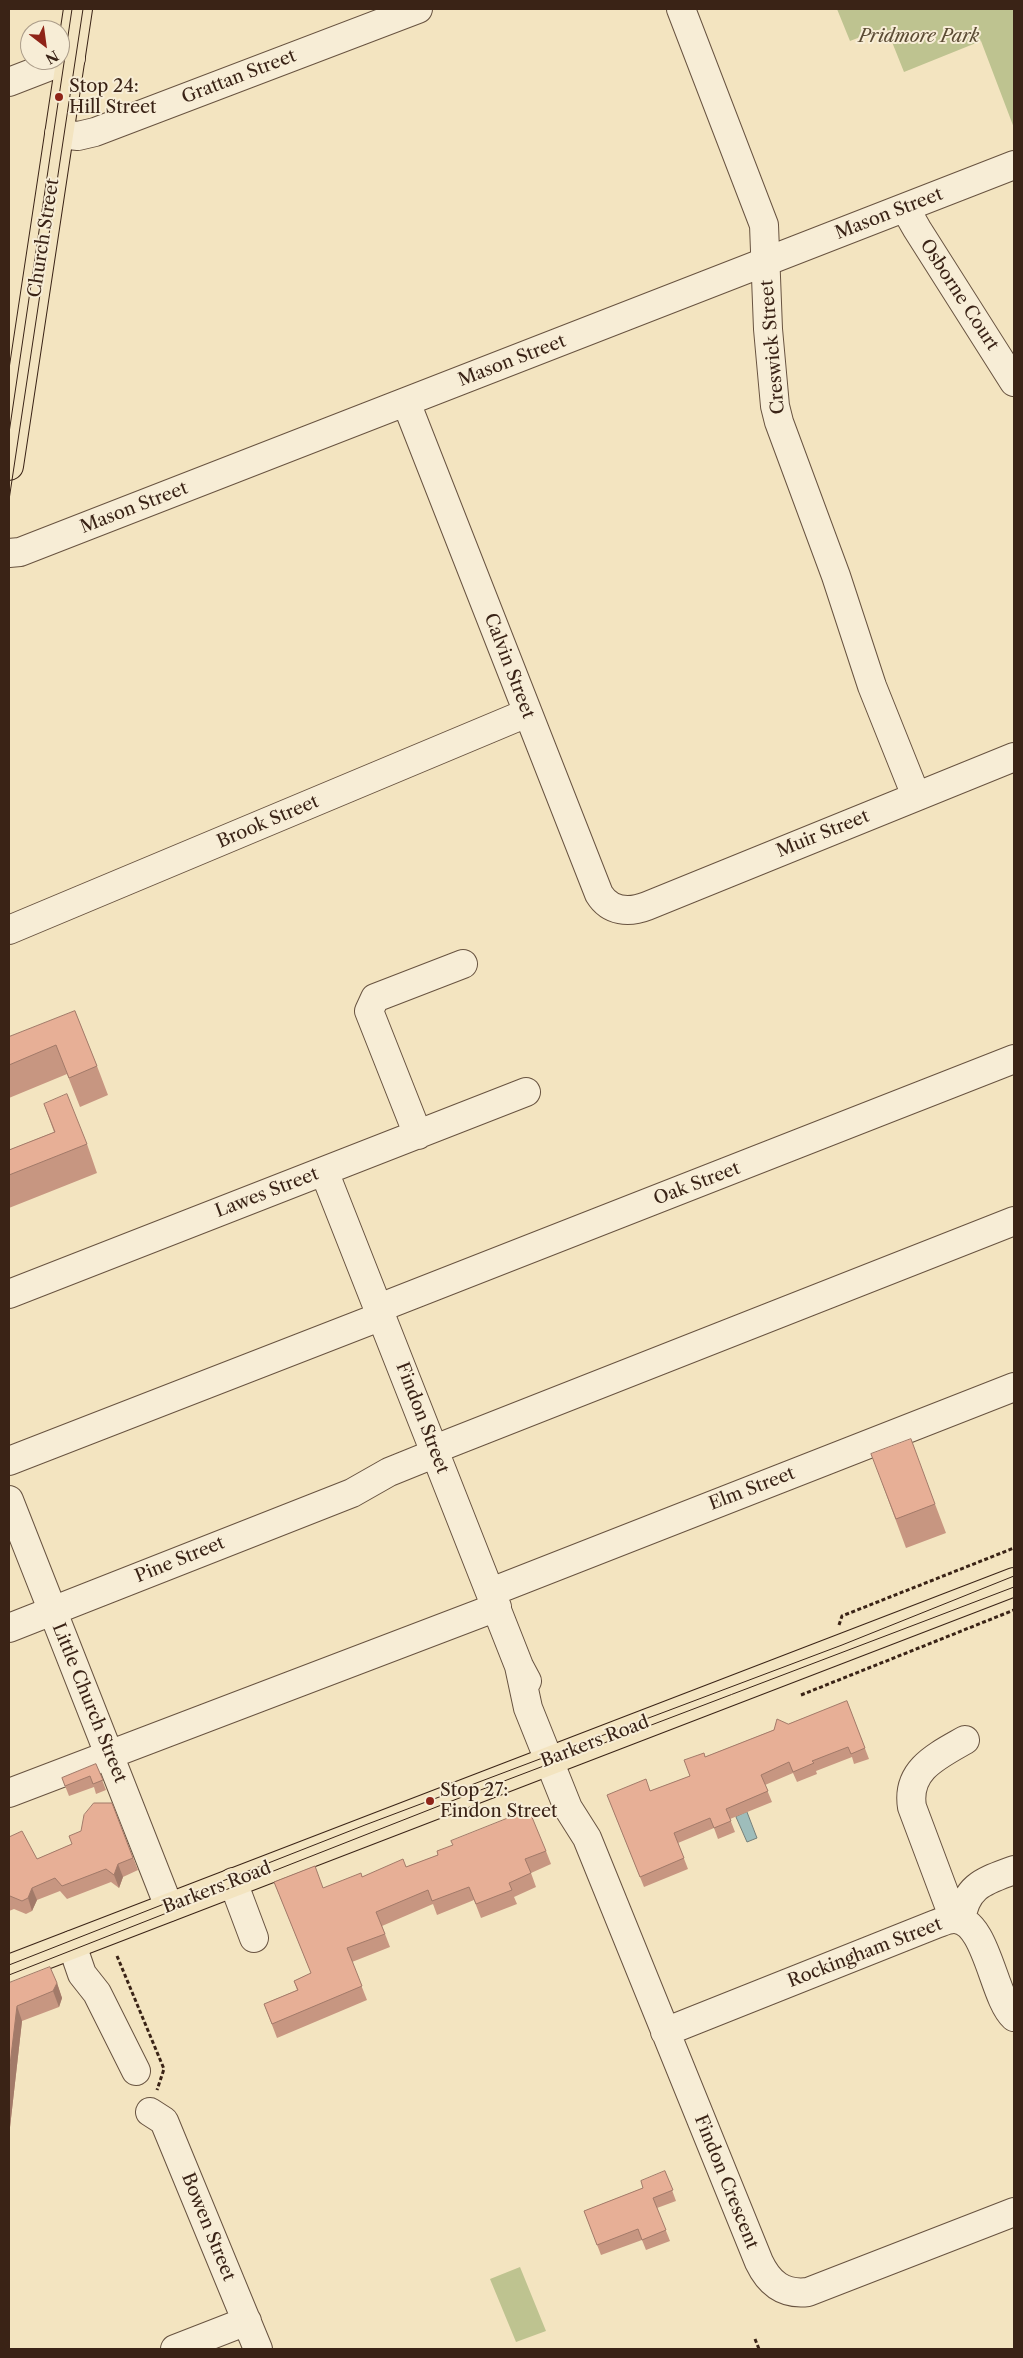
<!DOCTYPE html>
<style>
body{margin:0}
#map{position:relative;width:1023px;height:2358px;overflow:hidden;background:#f3e4c0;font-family:"Libre Caslon Text",serif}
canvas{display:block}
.frame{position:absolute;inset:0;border:10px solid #3a2316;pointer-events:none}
.north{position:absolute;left:20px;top:20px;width:50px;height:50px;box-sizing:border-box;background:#f7edd6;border:1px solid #ab9c89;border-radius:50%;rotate:150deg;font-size:14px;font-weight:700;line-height:20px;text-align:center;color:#3a2316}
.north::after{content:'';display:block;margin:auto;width:18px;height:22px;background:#8f2418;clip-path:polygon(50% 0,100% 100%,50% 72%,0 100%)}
</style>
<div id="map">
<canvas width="1023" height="2358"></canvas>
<div class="frame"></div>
<div class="north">N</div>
</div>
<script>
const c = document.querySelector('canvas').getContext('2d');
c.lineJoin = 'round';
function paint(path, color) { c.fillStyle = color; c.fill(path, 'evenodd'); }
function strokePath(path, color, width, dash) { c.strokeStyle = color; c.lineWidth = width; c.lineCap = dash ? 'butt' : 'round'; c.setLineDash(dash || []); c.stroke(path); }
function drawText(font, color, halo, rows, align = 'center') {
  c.font = font + ' "Libre Caslon Text",serif'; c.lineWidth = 4; c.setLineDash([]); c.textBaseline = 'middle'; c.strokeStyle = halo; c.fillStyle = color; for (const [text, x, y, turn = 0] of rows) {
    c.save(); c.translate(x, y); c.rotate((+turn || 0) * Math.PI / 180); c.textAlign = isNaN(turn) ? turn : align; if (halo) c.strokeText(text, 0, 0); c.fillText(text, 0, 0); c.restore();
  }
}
const green = new Path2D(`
 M 837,9 L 1014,9 L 1014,128 L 981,41 L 904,72 L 886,27 L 850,41 Z
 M 520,2267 L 546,2331 L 516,2342 L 490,2279 Z`);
const water = new Path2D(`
 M 747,1812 L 757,1838 L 747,1842 L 736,1817 Z`);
const path = new Path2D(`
 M 839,1625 L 842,1616 L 1014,1548
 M 801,1695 L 1014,1610
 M 117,1956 L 164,2069 L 157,2090
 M 755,2339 L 759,2349`);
const minor = new Path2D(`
 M 681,9 L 764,225 L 768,329 L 775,406 L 779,422 L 836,576 L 872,686 L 916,796
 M 9,82 L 71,58
 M 59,134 L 78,136 L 95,132 L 418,9
 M 905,208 L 917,229 L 1014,382
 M 406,402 L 599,894 C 610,912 629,913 647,906 L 1014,757
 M 9,553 L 20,552 L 1014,165
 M 9,930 L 527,713
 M 418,1135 L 369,1011 L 375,998 L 463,964
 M 324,1171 L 519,1666 L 527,1681
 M 9,1294 L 526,1092
 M 379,1308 L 1014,1059
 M 435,1449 L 1014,1221
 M 9,1461 L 382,1316
 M 9,1500 L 169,1907
 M 491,1592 L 1014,1387
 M 9,1628 L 352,1493 L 389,1472 L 436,1453
 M 519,1666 L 528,1708 L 568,1808 L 587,1838 L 759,2262 C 769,2283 783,2295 808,2292 L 1014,2212
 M 9,1793 L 497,1607
 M 233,1882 L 254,1938
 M 954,1919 L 912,1807 C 906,1770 937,1756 965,1740
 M 961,1920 C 966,1885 985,1881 1014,1870
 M 72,1945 L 82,1974 L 97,1993 L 136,2071
 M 665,2032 L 936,1924 C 942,1922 948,1919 954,1919 C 987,1919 993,1998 1014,2017
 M 150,2112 L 164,2121 L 258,2349
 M 175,2349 L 247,2321`);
const major = new Path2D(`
 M 9,466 L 78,9
 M 9,1969 L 1014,1582`);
const tram = new Path2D(`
 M 9,433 L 72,9
 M 9,500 L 83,9
 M 9,1965 L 365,1825 L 842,1645 L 1014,1576
 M 9,1975 L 449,1802 L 1014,1587`);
const wall = new Path2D(`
 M 75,1011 L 97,1066 L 108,1095 L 80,1107 L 67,1074 L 9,1098 L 9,1037 Z
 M 44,1104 L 87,1144 L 97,1173 L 9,1208 L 9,1150 L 54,1132 Z
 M 882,1483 L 935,1504 L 946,1533 L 906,1548 Z
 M 847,1701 L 869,1759 L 854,1764 L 852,1757 L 816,1771 L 817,1774 L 797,1782 L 793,1773 L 765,1785 L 772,1802 L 730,1819 L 735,1832 L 718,1839 L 714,1828 L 678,1843 L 688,1869 L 644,1887 L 607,1795 L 650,1791 L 690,1776 L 705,1757 Z
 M 96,1764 L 106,1790 L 96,1794 L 94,1787 L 69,1796 L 62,1778 Z
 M 112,1803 L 138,1870 L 123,1877 L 119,1888 L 111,1882 L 67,1899 L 60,1891 L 37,1900 L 32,1911 L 26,1914 L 14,1909 L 9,1911 L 9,1837 L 37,1859 L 72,1844 L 81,1831 Z
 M 546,1851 L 551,1864 L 531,1873 L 536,1887 L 514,1897 L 517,1904 L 481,1918 L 474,1900 L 437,1915 L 433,1904 L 382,1926 L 390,1947 L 352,1962 L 367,2000 L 277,2038 L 264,2004 L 297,1990 L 294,1981 L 311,1973 L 274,1882 L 323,1888 L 362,1877 L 406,1867 L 438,1855 Z
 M 9,1983 L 57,1983 L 62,1998 L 59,2007 L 22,2021 L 9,2136 Z
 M 665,2171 L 676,2201 L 657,2208 L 670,2241 L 646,2250 L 642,2240 L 601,2255 L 584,2211 L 643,2188 Z`);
const shadedWall = new Path2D(`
 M 118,1864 L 123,1877 L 119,1888 L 114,1875 Z
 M 32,1888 L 37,1900 L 32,1911 L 28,1898 Z
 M 57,1983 L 62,1998 L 59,2007 L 53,1991 Z
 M 17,2006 L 22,2021 L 9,2136 L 9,2073 Z`);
const building = new Path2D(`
 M 75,1011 L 97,1066 L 69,1078 L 56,1045 L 9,1065 L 9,1037 Z
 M 67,1094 L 87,1144 L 9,1175 L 9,1150 L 55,1132 L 44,1104 Z
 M 911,1439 L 935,1504 L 896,1519 L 871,1454 Z
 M 847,1701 L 865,1748 L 851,1754 L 848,1747 L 812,1761 L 814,1763 L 793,1772 L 789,1762 L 761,1775 L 768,1791 L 726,1809 L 731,1821 L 714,1828 L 710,1818 L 674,1833 L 684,1858 L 640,1877 L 607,1795 L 646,1779 L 650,1791 L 690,1776 L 684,1760 L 704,1753 L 705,1757 L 774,1730 L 777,1719 L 788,1724 Z
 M 96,1764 L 103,1780 L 93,1784 L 90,1776 L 65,1786 L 62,1778 Z
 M 94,1803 L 112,1803 L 133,1858 L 118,1864 L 114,1875 L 106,1869 L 62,1886 L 55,1878 L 32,1888 L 28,1898 L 22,1901 L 10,1896 L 9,1897 L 9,1837 L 22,1831 L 37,1859 L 72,1844 L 69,1836 L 81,1831 L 84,1815 Z
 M 529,1810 L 546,1851 L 525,1859 L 531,1873 L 509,1883 L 512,1890 L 476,1904 L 469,1887 L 432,1901 L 428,1890 L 376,1912 L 385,1934 L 347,1948 L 362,1986 L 272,2024 L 264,2004 L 298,1990 L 294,1981 L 311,1973 L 274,1882 L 315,1866 L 323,1888 L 361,1873 L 362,1877 L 403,1859 L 406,1867 L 438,1855 L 437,1851 L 453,1845 L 451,1841 Z
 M 50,1967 L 57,1983 L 53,1991 L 17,2006 L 9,2073 L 9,1983 Z
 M 665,2171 L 673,2190 L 653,2198 L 666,2230 L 642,2240 L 638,2229 L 597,2245 L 584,2211 L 643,2188 L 641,2181 Z`);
const markers = [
 [59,97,5,"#8f2418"],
 [430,1801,5,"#8f2418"]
];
const parkNames = [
 ["Pridmore Park",919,37]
];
const streetNames = [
 ["Grattan Street",239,77,-21],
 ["Mason Street",889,214,-21],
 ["Church Street",44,238,-81],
 ["Osborne Court",959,295,57],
 ["Creswick Street",773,347,-95],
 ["Mason Street",512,361,-21],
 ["Mason Street",134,508,-21],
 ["Calvin Street",509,666,69],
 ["Brook Street",268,822,-23],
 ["Muir Street",823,834,-22],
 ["Oak Street",697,1184,-21],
 ["Lawes Street",267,1193,-21],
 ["Findon Street",422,1418,69],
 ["Elm Street",752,1489,-21],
 ["Pine Street",180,1560,-22],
 ["Little Church Street",89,1703,68],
 ["Barkers Road",595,1742,-21],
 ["Barkers Road",217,1888,-21],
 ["Rockingham Street",865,1953,-21],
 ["Findon Crescent",726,2182,68],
 ["Bowen Street",208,2227,68]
];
const poiNames = [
 ["Stop 24:",69,87],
 ["Hill Street",69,108],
 ["Stop 27:",440,1791],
 ["Findon Street",440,1812]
];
paint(green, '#bec390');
paint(water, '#9ebdbb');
strokePath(water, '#767f79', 1);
strokePath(minor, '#685340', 30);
strokePath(major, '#3a2316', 30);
strokePath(path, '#3a2316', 3, [4, 2.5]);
strokePath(minor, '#f7edd6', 28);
strokePath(major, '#f3e4c0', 28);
strokePath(tram, '#3a2316', 1);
paint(wall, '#c79681');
paint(shadedWall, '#a27a69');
paint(building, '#e7af96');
strokePath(building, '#a27a69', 1);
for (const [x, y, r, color] of markers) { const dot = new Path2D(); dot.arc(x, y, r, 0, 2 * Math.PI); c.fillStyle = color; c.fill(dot); strokePath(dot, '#f7edd6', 2); }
drawText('italic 18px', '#5b4b34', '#f7edd6', parkNames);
drawText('18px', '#3a2316', '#f7edd6', streetNames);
drawText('18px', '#3a2316', '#f7edd6', poiNames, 'left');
</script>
